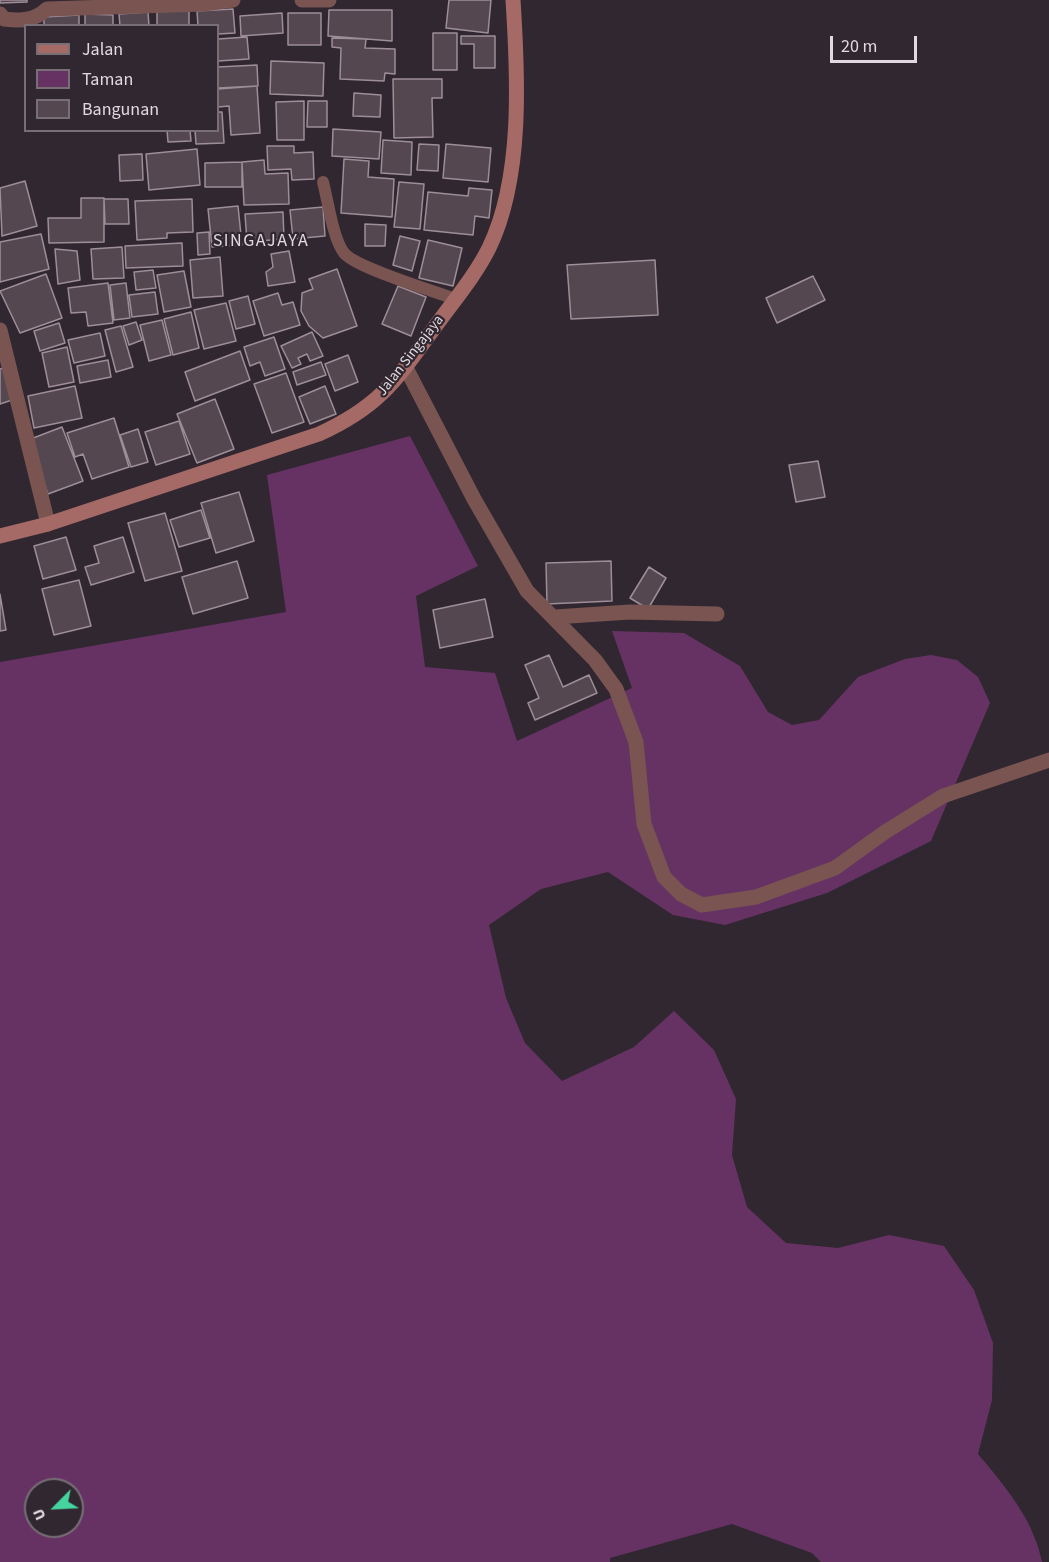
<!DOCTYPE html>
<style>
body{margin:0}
#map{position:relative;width:1049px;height:1562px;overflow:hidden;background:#312730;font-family:"Source Sans 3",sans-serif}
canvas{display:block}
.legend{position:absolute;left:24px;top:24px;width:195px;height:108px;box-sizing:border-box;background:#312730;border:2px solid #776e76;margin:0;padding:8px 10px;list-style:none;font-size:18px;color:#e0d9df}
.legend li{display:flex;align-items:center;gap:12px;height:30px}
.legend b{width:30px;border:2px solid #776e76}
.north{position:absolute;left:24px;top:1478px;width:60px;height:60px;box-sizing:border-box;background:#312730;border:2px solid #776e76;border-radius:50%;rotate:246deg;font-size:16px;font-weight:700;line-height:24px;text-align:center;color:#e0d9df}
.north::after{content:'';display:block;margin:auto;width:21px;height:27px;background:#45d49f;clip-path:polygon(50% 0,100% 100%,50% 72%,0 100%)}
.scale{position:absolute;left:830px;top:36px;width:87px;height:27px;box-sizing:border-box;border:3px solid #e0d9df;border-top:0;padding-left:8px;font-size:18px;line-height:21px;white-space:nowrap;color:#e0d9df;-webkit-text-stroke:4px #312730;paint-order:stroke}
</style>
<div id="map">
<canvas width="1049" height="1562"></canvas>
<ul class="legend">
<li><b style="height:8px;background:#a56a65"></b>Jalan</li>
<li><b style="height:16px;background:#663264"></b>Taman</li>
<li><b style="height:16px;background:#554750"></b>Bangunan</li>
</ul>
<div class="north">U</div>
<div class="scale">20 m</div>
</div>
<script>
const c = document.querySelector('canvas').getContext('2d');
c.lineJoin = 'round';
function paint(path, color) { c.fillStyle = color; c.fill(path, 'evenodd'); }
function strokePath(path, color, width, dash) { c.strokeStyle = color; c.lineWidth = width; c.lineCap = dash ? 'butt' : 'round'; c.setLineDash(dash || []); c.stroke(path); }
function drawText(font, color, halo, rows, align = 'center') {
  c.font = font + ' "Source Sans 3",sans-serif'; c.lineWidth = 4.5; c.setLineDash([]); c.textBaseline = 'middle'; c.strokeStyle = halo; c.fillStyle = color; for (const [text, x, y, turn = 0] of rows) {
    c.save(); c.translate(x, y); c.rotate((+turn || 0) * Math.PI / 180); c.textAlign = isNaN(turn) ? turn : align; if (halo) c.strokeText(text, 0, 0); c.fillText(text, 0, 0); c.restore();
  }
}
const green = new Path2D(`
 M 410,436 L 478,566 L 416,596 L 425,667 L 495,673 L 517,741 L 632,688 L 612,631 L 684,633 L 740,666 L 768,712 L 792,725 L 819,720 L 858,677 L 905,659 L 931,655 L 957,660 L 978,677 L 990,703 L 931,841 L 827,893 L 725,925 L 673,915 L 608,872 L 541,889 L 489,925 L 506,998 L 525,1043 L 562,1081 L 634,1047 L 674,1011 L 714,1050 L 736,1099 L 732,1155 L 747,1207 L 786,1243 L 838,1248 L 889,1235 L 944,1246 L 974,1290 L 993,1343 L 992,1400 L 978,1454 C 1005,1486 1034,1520 1042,1562 L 821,1562 L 812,1553 L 732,1524 L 610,1558 L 610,1562 L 0,1562 L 0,662 L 286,612 L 267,475 ZM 36,1490 L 72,1490 L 72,1526 L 36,1526 Z`);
const building = new Path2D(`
 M 0,0 L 27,0 L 27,2 L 0,3 Z
 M 449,0 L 491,0 L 488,33 L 446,28 Z
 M 233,9 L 235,33 L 218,34 L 218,26 L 198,26 L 197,11 Z
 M 157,10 L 189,10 L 189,26 L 157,26 Z
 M 329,10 L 392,10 L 392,41 L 328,36 Z
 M 148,12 L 149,26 L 120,26 L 119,14 Z
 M 282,13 L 283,33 L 241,36 L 240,16 Z
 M 288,13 L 321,13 L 321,45 L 288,45 Z
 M 85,14 L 113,15 L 113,26 L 85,26 Z
 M 79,15 L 79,26 L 44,26 L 44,17 Z
 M 433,33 L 457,33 L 457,70 L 433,70 Z
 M 461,36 L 495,36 L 495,68 L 474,68 L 474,44 L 461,44 Z
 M 247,37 L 249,59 L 218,61 L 218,39 Z
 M 332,38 L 366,39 L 365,48 L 395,49 L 395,74 L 385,73 L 384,81 L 340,79 L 341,48 L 332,47 Z
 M 271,61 L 324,63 L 323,96 L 270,94 Z
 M 257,65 L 258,86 L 218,88 L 218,67 Z
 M 393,79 L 442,79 L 442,98 L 432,98 L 433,137 L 394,138 Z
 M 257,86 L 260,133 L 231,135 L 229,106 L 218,107 L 218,89 Z
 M 354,93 L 381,95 L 380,117 L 353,116 Z
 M 304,101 L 304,140 L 277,140 L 276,102 Z
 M 308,101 L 327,101 L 327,127 L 307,127 Z
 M 218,112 L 222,112 L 224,143 L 196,144 L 195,130 L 218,130 Z
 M 333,129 L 381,132 L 379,159 L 332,156 Z
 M 167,130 L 190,130 L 191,141 L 168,142 Z
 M 383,140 L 412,142 L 411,175 L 381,173 Z
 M 419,144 L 439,145 L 438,171 L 417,170 Z
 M 446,144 L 491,148 L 488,182 L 443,178 Z
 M 267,146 L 294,146 L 294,153 L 313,152 L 314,179 L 292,180 L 291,169 L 268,170 Z
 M 197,149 L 200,185 L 149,190 L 146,154 Z
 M 142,154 L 143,180 L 120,181 L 119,155 Z
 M 344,159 L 369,161 L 368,177 L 394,179 L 392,217 L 341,213 Z
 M 264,160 L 265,174 L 288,173 L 289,204 L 244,205 L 242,162 Z
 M 242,162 L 242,187 L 205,187 L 205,163 Z
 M 25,181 L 37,226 L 2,236 L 0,188 Z
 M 399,182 L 424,184 L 420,229 L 394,227 Z
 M 469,188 L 492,190 L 489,218 L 475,216 L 473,235 L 424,230 L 428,192 L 468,196 Z
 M 81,198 L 104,198 L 104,242 L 49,243 L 48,218 L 81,218 Z
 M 104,199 L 128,199 L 129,224 L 105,224 Z
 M 192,199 L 193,232 L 167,233 L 167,238 L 137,240 L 135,201 Z
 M 238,206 L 242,245 L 212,247 L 208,209 Z
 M 323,207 L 325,236 L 293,239 L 290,210 Z
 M 283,212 L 284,239 L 247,242 L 245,214 Z
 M 365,224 L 386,225 L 385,246 L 365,246 Z
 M 209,232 L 210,254 L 198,255 L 197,233 Z
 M 41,234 L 49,269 L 0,282 L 0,242 Z
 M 400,236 L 420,241 L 412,271 L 393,265 Z
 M 428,240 L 462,248 L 453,286 L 419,278 Z
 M 182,243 L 183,266 L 126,268 L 125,246 Z
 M 122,247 L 124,278 L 93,279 L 91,249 Z
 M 55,249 L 77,251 L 80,280 L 58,284 Z
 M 289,251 L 295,282 L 268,286 L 266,272 L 273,267 L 271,254 Z
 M 220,257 L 223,296 L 193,298 L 190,260 Z
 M 655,260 L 658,315 L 571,319 L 567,265 Z
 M 337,269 L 357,326 L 323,338 L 309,326 L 301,311 L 302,293 L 313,289 L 309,279 Z
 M 153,270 L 156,288 L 136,290 L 134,272 Z
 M 184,271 L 191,307 L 164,312 L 157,275 Z
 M 46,274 L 62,318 L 20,333 L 0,291 Z
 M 813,276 L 825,300 L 777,323 L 766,298 Z
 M 108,283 L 113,323 L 88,326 L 86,312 L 71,313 L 68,288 Z
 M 126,283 L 130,318 L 114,320 L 110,285 Z
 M 398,286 L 426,297 L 411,336 L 382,324 Z
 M 155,292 L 158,314 L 132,317 L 129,295 Z
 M 278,293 L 282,305 L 293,302 L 300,325 L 264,336 L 253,301 Z
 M 248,296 L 255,324 L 236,329 L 229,301 Z
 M 226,303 L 236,341 L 204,349 L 194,310 Z
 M 191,312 L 199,348 L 173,355 L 164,319 Z
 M 162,320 L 171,355 L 149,361 L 140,325 Z
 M 136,322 L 142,340 L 129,345 L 123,326 Z
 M 59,323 L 65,343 L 40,351 L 34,331 Z
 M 121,326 L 133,367 L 116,372 L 105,330 Z
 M 312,332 L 323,356 L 310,361 L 307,354 L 298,358 L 301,364 L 292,368 L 281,346 Z
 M 100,333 L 105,356 L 74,363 L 68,340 Z
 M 274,337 L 285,369 L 265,376 L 260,362 L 250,366 L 244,347 Z
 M 67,347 L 74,382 L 49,387 L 42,353 Z
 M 240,351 L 250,380 L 195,401 L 185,372 Z
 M 348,355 L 358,382 L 335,391 L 325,364 Z
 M 108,360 L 111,377 L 80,383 L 77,366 Z
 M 321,362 L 326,375 L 297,385 L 293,372 Z
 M 3,368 L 12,400 L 0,404 L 0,369 Z
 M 286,373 L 304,422 L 272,433 L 254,384 Z
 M 75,386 L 82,418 L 34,428 L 28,396 Z
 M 325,386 L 336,414 L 310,424 L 299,397 Z
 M 215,399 L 234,449 L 197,463 L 177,414 Z
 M 114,418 L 129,467 L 92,479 L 83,454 L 75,457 L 67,433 Z
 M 179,421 L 190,454 L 156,465 L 145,432 Z
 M 62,427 L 83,481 L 48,494 L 28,440 Z
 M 138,429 L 148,462 L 131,467 L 120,435 Z
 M 818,461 L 825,497 L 796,502 L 789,465 Z
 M 239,492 L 254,541 L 216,553 L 201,503 Z
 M 201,510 L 210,538 L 179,547 L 170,520 Z
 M 165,513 L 182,571 L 145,581 L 128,523 Z
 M 66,537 L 76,570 L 43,579 L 34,546 Z
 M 123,537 L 134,572 L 91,585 L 85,567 L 99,563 L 94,546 Z
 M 237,561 L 248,598 L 193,614 L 182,577 Z
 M 611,561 L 612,601 L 547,604 L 546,563 Z
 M 649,567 L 666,578 L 648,609 L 630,598 Z
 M 79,580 L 91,626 L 54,635 L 42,589 Z
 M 0,594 L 6,630 L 0,631 Z
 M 485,599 L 493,637 L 440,648 L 433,610 Z
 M 549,655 L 563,687 L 589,675 L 597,693 L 535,720 L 528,703 L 539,698 L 525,665 Z`);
const lane = new Path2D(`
 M 323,182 C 328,201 333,239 344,253 C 356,268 434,291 455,299`);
const street = new Path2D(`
 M 302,0 L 329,0
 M 0,14 L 4,19 C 21,21 34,21 47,9 L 203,4 L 233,0
 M 0,330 L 48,524
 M 406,368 L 474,499 L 527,591 L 595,660 L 616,689 L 636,742 L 644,824 L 664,877 L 681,894 L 702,905 L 756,897 L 835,868 L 885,832 L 943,796 L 1049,760
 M 555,617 L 630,612 L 717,614`);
const secondary = new Path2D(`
 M 0,536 L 48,524 L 319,434 C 378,407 395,382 432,331 C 451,304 474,278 489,248 C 523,178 518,77 513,0`);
const streetNames = [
 ["Jalan Singajaya",411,356,-52]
];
const quarterNames = [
 ["SINGAJAYA",261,242]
];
paint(green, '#663264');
paint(building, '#554750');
strokePath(building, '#9d8e98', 1.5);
strokePath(lane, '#795451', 12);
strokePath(street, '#795451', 15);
strokePath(secondary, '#a56a65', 15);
drawText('15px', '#e0d9df', '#312730', streetNames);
c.letterSpacing = '1.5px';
drawText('18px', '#e0d9df', '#312730', quarterNames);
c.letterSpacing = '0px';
</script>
